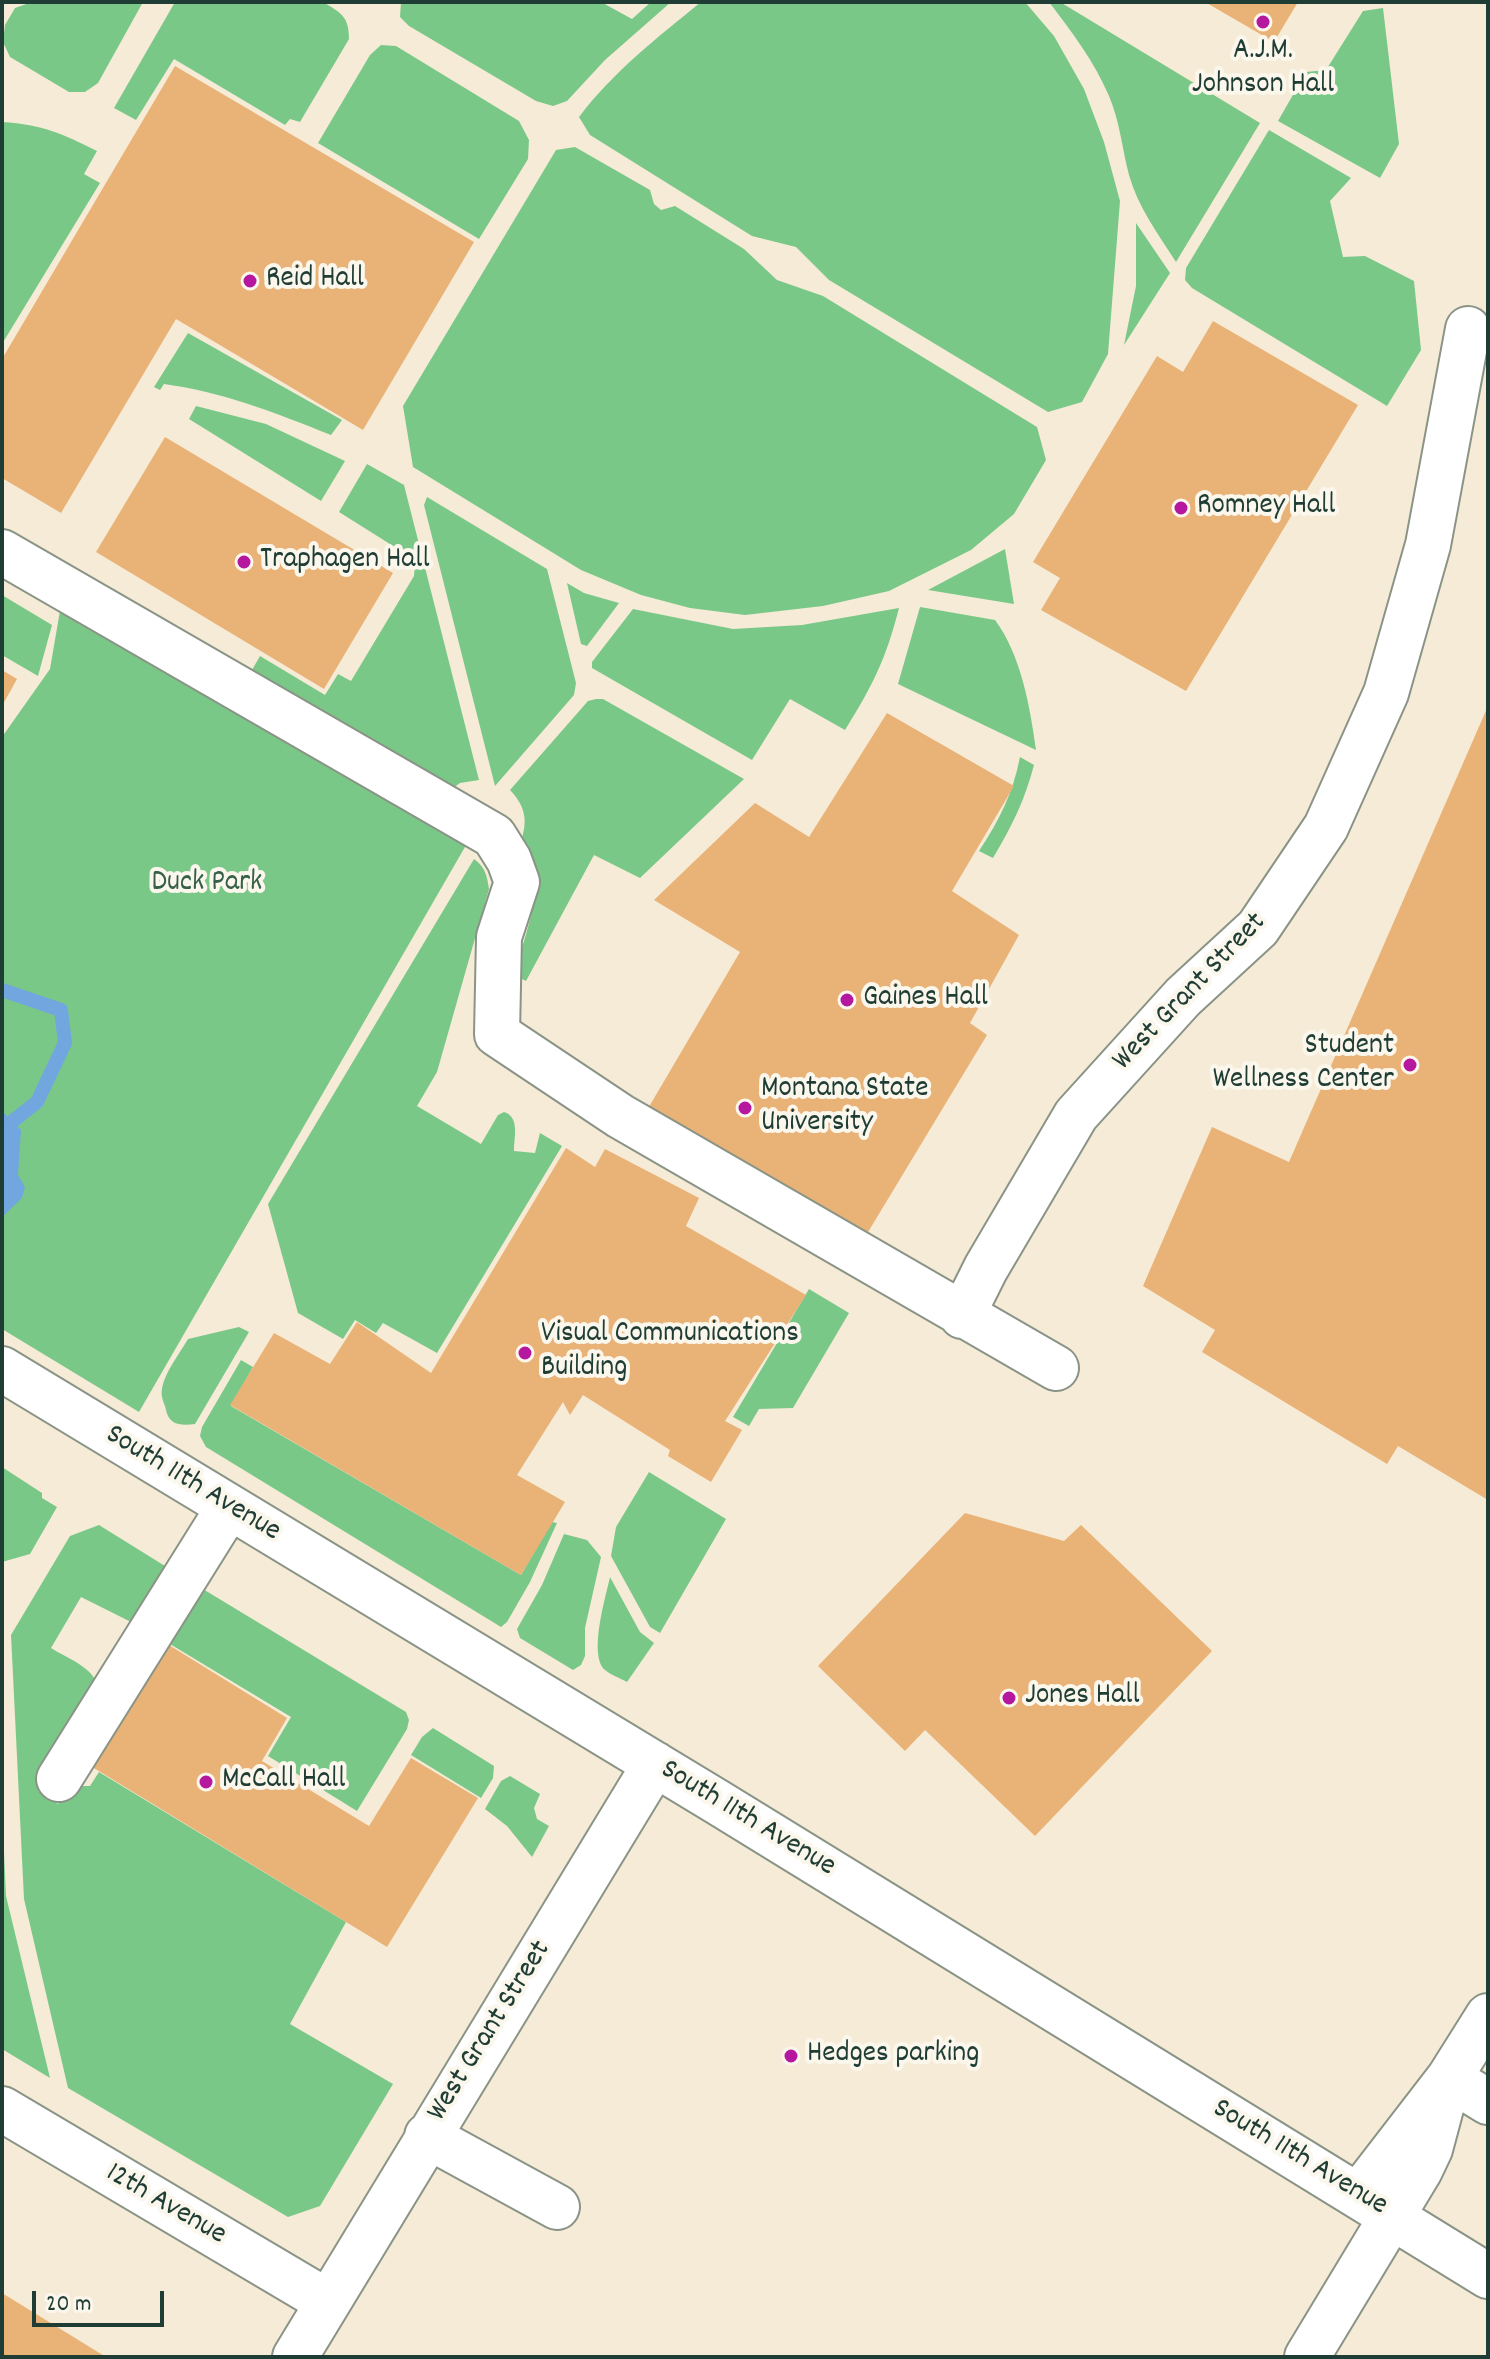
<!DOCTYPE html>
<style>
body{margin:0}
#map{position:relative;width:1490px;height:2359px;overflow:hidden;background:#f6ebd7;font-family:Dekko,sans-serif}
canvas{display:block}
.frame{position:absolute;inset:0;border:4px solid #1f3d34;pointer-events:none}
.scale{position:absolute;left:32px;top:2291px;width:132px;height:36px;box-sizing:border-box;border:4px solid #1f3d34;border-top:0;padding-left:10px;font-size:24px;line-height:28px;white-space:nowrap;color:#1f3d34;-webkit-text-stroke:6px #fbf7ec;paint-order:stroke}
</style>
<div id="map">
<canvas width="1490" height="2359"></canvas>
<div class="frame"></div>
<div class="scale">20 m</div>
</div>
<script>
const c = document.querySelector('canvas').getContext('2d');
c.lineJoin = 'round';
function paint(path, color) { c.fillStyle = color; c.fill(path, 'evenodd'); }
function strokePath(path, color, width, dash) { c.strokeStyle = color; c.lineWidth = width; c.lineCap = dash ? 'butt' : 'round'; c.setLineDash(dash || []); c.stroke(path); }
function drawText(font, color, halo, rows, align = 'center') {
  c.font = font + ' Dekko,sans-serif'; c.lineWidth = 8; c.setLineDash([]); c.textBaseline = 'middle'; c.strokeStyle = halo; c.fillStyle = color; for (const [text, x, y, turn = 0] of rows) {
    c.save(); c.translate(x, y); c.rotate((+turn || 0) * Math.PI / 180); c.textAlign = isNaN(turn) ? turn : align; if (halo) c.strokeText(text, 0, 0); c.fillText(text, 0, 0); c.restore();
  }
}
const green = new Path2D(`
 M 32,2 L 143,2 L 98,83 L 85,92 L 69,92 L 10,57 L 3,42 L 5,25 L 15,8 Z
 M 175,2 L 323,2 C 341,13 349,16 349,39 L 300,122 L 290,119 L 285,125 L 174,59 L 136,120 L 114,108 Z
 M 401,2 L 601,2 L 632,19 L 651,2 L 671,2 L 605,60 L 567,101 L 553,106 L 536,101 L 409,26 L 400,17 Z
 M 701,2 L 1025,2 L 1054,36 L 1084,89 L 1104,142 L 1120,201 L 1108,354 L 1082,402 L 1048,412 L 829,280 L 796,247 L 752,236 L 590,135 L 579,117 C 613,72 658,37 701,2 Z
 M 1049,2 L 1060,2 L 1260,123 L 1176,262 C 1158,234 1138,207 1129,175 C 1122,148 1120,122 1109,96 C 1094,61 1072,32 1049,2 Z
 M 1383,8 L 1399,144 L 1380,178 L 1278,121 L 1306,72 L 1326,70 L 1363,11 Z
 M 381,45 L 396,46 L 519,121 L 529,140 L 528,159 L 479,239 L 318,143 L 370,55 Z
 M 2,122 C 44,125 61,133 97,151 L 84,174 L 100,183 L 2,344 Z
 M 1269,130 L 1351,178 L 1330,201 L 1343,257 L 1365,256 L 1414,281 L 1421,350 L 1387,406 L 1192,288 L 1185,280 L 1186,268 Z
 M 575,147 L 650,190 L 654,204 L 661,210 L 675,206 L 744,249 L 777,280 L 823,296 L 1037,427 L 1046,460 L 1014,514 L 971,550 L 889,591 L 823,606 L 745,615 L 690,608 L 641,595 L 581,570 L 413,467 L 403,406 L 556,150 Z
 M 1136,223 L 1170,273 L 1124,345 L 1136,286 Z
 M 188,333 L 342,420 L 331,435 C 276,413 223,392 164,384 L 160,390 L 154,387 Z
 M 196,406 L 266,424 L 345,461 L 321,501 L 189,419 Z
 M 367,464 L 404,485 L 479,780 L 460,783 L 453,788 L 252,670 L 260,656 L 325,695 L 338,674 L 351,681 L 414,576 L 415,564 L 409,556 L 339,512 Z
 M 427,497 L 547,569 L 576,683 L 574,695 L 495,786 L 424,505 Z
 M 1005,549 L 1014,604 L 928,590 Z
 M 68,564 L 484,814 L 139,1412 L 2,1329 L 2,737 L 50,669 Z
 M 567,583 L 584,593 L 619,603 L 587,646 L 581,644 Z
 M 2,595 L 52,625 L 38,676 L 2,655 Z
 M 920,607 L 995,620 C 1021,655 1030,706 1036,750 L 898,684 Z
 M 899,608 C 886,659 873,685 845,730 L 790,699 L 752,760 L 592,668 L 592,662 L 633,609 L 733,629 L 802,625 Z
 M 596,699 L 603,699 L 744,779 L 640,878 L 594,855 L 526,981 L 514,975 C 526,931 550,879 522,838 C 528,818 524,805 510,790 L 588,701 Z
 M 1020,757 L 1034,765 C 1025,800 1011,828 993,858 L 979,851 C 999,821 1013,793 1020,757 Z
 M 474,859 C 485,867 487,875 489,889 L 437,1072 L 417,1106 L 481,1144 L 498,1115 L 504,1112 C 520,1117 514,1137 514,1151 L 535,1153 L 540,1133 L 562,1146 L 437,1353 L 383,1323 L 376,1333 L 355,1320 L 343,1339 L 298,1313 L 268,1204 Z
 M 809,1289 L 849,1313 L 793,1408 L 759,1409 L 749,1426 L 733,1417 Z
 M 239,1327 L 249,1332 L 195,1424 C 181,1426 169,1425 166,1410 C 165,1405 163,1402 162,1397 C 159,1379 179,1355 188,1339 Z
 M 241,1360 L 253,1367 L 231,1406 L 521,1575 L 552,1522 L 557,1523 L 530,1582 L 507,1622 L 501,1627 L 206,1447 L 200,1436 L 202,1427 Z
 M 2,1467 L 42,1493 L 42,1498 L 57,1507 L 30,1554 L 2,1562 Z
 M 649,1472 L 726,1519 L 660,1633 L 650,1627 L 611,1556 L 616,1527 Z
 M 99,1525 L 173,1571 L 131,1622 L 81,1597 L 51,1648 C 68,1659 102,1670 97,1694 L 38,1791 L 58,1804 L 68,1786 L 90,1786 L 99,1772 L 346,1922 L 290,2024 L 393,2084 L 320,2206 L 288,2217 L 68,2088 L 24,1899 L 11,1635 L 70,1536 Z
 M 564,1534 L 587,1540 L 601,1557 L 585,1628 L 585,1656 L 581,1665 L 573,1670 L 520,1638 L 517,1629 L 542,1585 Z
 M 610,1577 L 640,1632 L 654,1643 L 627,1682 C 620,1678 611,1675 605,1670 C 588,1655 606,1596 610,1577 Z
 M 193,1583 L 406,1712 L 409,1720 L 407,1729 L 357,1811 L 268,1756 L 291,1717 L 160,1638 Z
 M 433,1728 L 494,1766 L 493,1778 L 481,1798 L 411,1755 L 422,1737 Z
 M 510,1776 L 540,1794 L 534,1808 L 537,1819 L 549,1826 L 532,1857 L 507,1826 L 485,1809 L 501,1781 Z
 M 2,1807 L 6,1896 L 50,2078 L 2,2049 Z`);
const water = new Path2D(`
 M 2,1111 L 21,1130 L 18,1175 L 25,1187 L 22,1198 L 2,1217 Z`);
const stream = new Path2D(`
 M 2,990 L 61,1010 L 65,1043 L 37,1102 L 13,1121`);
const building = new Path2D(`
 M 1205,2 L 1298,2 L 1274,42 Z
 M 175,66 L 474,242 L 363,430 L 176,319 L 61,513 L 2,478 L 2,359 Z
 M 1213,321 L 1358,405 L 1186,691 L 1041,610 L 1060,578 L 1033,562 L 1157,356 L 1183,372 Z
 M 165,437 L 393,573 L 324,689 L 96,552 Z
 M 2,670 L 17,679 L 2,706 Z
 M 1488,706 L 1488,1500 L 1398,1446 L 1387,1464 L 1202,1352 L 1215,1330 L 1143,1286 L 1212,1127 L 1289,1162 Z
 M 887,713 L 1014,786 L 952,891 L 1019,935 L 970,1023 L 987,1035 L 859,1247 L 643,1117 L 740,952 L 654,900 L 755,803 L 809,837 Z
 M 566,1148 L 595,1167 L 605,1149 L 699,1198 L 686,1226 L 806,1295 L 725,1421 L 742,1430 L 711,1482 L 668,1456 L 670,1450 L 583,1395 L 570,1415 L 563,1402 L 517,1475 L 565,1502 L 521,1575 L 230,1405 L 274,1333 L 330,1364 L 357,1322 L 431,1373 Z
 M 965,1513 L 1064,1541 L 1081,1525 L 1212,1651 L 1035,1836 L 925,1730 L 905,1751 L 818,1666 Z
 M 164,1642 L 287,1718 L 262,1761 L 369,1826 L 411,1758 L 478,1798 L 387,1947 L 89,1765 Z
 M 2,2293 L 106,2357 L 2,2357 Z`);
const minor = new Path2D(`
 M 2,552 L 494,836 L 509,860 L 517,882 L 499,937 L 497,1034 L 620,1116 L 1056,1368
 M 962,1316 L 986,1268 L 1076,1115 L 1183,997 L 1258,928 L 1326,827 L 1386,693 L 1428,545 L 1468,329
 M 2,1369 L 719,1803 L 1488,2276
 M 59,1779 L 229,1507
 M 1449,2078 L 1488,2102
 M 2,2109 L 328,2302
 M 427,2136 L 557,2207
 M 1358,2196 L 1449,2078 L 1488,2016
 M 295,2357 L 655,1764
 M 1307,2357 L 1420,2170 L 1430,2149 L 1449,2078`);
const markers = [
 [1263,22,8,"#b5179e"],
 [250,281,8,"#b5179e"],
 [1181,508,8,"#b5179e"],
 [244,562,8,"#b5179e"],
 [847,1000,8,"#b5179e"],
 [1410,1065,8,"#b5179e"],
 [745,1108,8,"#b5179e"],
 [525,1353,8,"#b5179e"],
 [1009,1698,8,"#b5179e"],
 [206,1782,8,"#b5179e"],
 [791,2056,8,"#b5179e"]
];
const poiNames = [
 ["A.J.M.",1263,53,"center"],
 ["Johnson Hall",1263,87,"center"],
 ["Reid Hall",266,281],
 ["Romney Hall",1197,508],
 ["Traphagen Hall",260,562],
 ["Gaines Hall",863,1000],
 ["Student",1394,1048,"right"],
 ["Wellness Center",1394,1082,"right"],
 ["Montana State",761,1091],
 ["University",761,1125],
 ["Visual Communications",541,1336],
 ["Building",541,1370],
 ["Jones Hall",1025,1698],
 ["McCall Hall",222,1782],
 ["Hedges parking",807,2056]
];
const parkNames = [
 ["Duck Park",207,885]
];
const streetNames = [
 ["West Grant Street",1191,993,-46],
 ["South 11th Avenue",192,1485,31],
 ["South 11th Avenue",747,1820,31],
 ["West Grant Street",491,2032,-58],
 ["South 11th Avenue",1299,2159,31],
 ["12th Avenue",165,2206,30]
];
paint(green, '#7ac888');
paint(water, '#71a6de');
strokePath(stream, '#71a6de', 14);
paint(building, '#e9b276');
strokePath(minor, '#8a9486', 48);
strokePath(minor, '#fff', 44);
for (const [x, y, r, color] of markers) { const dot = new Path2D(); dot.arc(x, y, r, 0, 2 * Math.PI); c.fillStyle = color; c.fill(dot); strokePath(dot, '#fbf7ec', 3); }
drawText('30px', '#1f3d34', '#fbf7ec', poiNames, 'left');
drawText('30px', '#366049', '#fbf7ec', parkNames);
drawText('30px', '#1f3d34', '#fbf7ec', streetNames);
</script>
